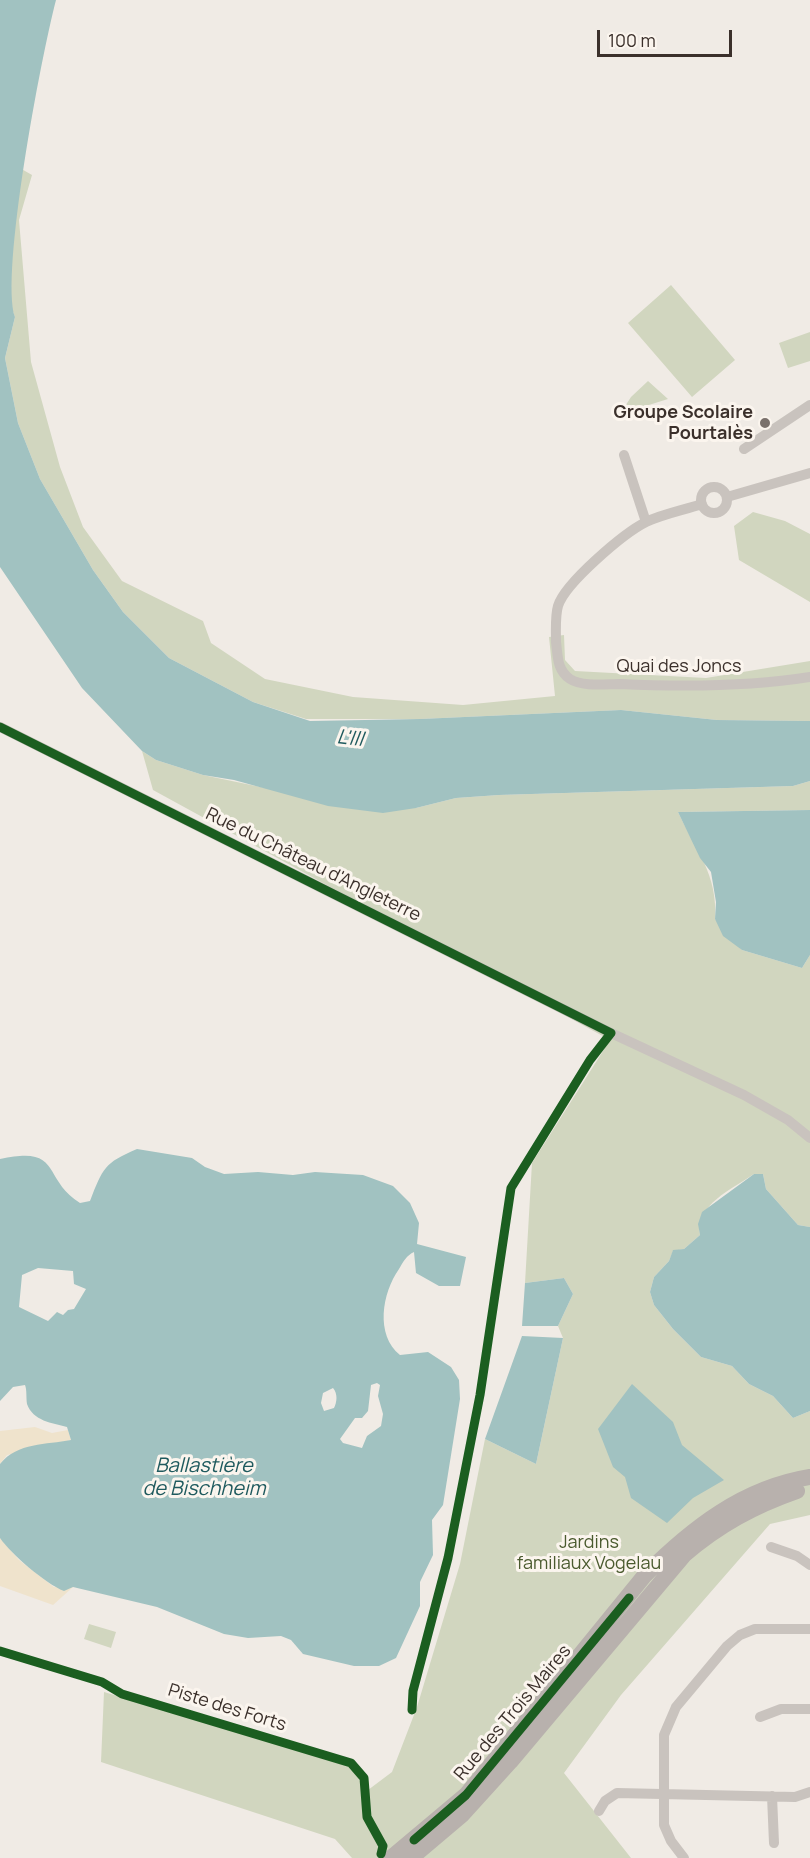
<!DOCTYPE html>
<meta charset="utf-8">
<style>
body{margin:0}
#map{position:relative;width:810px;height:1858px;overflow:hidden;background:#f0ebe5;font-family:Manrope,sans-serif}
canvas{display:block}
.scale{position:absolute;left:597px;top:30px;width:135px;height:27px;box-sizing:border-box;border:3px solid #3b302b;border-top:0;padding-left:8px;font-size:18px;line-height:21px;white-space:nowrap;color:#3b302b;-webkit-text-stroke:4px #fbf5ee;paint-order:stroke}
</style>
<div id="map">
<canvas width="810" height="1858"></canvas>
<div class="scale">100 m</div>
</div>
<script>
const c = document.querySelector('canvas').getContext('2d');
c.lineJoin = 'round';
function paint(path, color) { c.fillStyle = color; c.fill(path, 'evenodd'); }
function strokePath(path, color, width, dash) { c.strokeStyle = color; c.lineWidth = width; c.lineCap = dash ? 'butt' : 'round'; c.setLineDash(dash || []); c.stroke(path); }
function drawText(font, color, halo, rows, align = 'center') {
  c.font = font + ' Manrope,sans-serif'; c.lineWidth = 6; c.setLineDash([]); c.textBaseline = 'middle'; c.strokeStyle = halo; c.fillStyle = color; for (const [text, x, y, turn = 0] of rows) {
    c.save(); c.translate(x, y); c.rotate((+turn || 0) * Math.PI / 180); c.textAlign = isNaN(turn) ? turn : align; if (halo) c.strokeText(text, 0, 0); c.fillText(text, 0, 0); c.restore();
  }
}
const green = new Path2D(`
 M 18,167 L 32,175 L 19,220 L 31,362 L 60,467 L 83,527 L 122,581 L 203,621 L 211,643 L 265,679 L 353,697 L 463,705 L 555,696 L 549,637 L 564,635 L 565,660 L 575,671 L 706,678 L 810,661 L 810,721 L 717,720 L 621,710 L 420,719 L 306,719 L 253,702 L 169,658 L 123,612 L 93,570 L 40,479 L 18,423 L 5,358 L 15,317 C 0,284 10,205 18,167 Z
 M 671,285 L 735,360 L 692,397 L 628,323 Z
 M 810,332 L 810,361 L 788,368 L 779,343 Z
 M 648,381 L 668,399 L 620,414 L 631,397 Z
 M 753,512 L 785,521 L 810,534 L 810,602 L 739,560 L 734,526 Z
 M 142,751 L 156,760 L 203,775 L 280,791 L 416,808 L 456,798 L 499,795 L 793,786 L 810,781 L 810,810 L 678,812 C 696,850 718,875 715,919 L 742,950 L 802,968 L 810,955 L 810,1227 L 798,1225 L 766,1189 L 763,1174 L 754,1174 C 732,1189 695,1205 700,1235 L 684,1249 L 673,1251 L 669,1261 L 654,1277 L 650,1292 L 654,1305 L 673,1329 L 701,1357 L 732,1366 L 749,1384 L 773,1396 L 793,1418 L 810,1411 L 810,1515 L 770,1524 L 621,1695 L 564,1773 L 631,1858 L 352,1858 L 335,1839 L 101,1762 L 104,1692 L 349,1765 L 357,1773 L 364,1793 L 392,1772 L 417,1707 L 460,1564 L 485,1439 L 536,1464 L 563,1338 L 558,1326 L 573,1294 L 564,1278 L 525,1283 L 532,1163 L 610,1040 L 153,790 Z
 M 89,1624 L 116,1632 L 111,1648 L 84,1639 Z`);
const sand = new Path2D(`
 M 35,1427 L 52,1433 L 68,1430 L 71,1440 L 7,1455 L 0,1464 L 0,1431 Z
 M 0,1538 L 19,1560 L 54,1587 L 73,1587 L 53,1605 L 0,1586 Z`);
const water = new Path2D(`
 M 0,0 L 56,0 C 41,57 0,274 15,317 L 5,358 L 18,423 L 40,479 L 93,570 L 123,612 L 169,658 L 253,702 L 310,721 L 420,719 L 621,710 L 717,720 L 810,721 L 810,781 L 793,786 L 499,795 L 456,798 L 416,808 L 383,813 L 328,806 L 234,780 L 203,775 L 156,760 L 142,751 L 82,688 L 0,567 Z
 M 810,810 L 810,955 L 802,968 L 742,950 L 723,936 L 715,919 L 716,902 L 711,872 L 700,858 L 678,812 Z
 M 137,1149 L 192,1158 L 205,1167 L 224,1174 L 258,1172 L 293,1175 L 315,1172 L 363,1175 L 393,1186 L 410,1203 L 419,1223 L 417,1244 L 466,1257 L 460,1286 L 439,1286 L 416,1273 L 414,1252 C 407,1255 403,1262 399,1269 C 382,1293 375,1335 400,1355 L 428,1352 L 451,1367 L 459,1380 L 460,1399 L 443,1505 L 432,1520 L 433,1555 L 420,1582 L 420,1606 L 396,1658 L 379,1666 L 354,1666 L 303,1654 L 291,1640 L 281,1636 L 248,1638 L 224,1634 L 157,1607 L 73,1587 L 64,1591 C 46,1584 11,1554 0,1538 L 0,1464 C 18,1442 46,1445 71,1440 L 67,1427 C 52,1423 33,1421 27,1404 C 26,1397 27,1390 25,1385 L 13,1387 L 0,1401 L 0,1159 C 63,1145 41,1178 80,1203 L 90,1201 C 103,1168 104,1163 137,1149 ZM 38,1268 L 73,1271 L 74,1284 L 86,1289 L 74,1309 L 68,1310 L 63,1315 L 57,1312 L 48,1321 L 19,1307 L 22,1275 ZM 377,1383 L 380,1385 L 378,1396 L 383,1414 L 381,1426 L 367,1436 L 362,1448 L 343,1443 L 340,1439 L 355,1418 L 362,1418 L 368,1411 L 371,1385 ZM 333,1388 C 338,1394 337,1402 334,1408 L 324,1411 L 321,1403 L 323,1393 Z
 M 754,1174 L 763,1174 L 766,1189 L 798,1225 L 810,1227 L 810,1411 L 793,1418 L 773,1396 L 749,1384 L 732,1366 L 701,1357 L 673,1329 L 654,1305 L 650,1292 L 654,1277 L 669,1261 L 673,1250 L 684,1249 L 700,1235 L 698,1224 L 702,1212 Z
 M 564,1278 L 573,1294 L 558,1326 L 522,1326 L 525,1283 Z
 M 522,1336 L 563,1338 L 536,1464 L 485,1439 Z
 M 632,1384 L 673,1422 L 682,1445 L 724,1480 L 693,1498 L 667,1523 L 631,1498 L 625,1477 L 613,1467 L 598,1429 Z`);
const minor = new Path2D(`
 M 744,449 L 810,405
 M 624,455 L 646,522
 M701 500a13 13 0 1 1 26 0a13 13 0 1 1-26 0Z
 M 727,497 L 810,473
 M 702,504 C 684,510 663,514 646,522 C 624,533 565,583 558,606 C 555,616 556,632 556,642 C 558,657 557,670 570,679 C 582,687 606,684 620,684 C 683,687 747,687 810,677
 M 0,727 L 611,1033 L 744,1095 L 788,1120 L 810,1138
 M 771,1547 L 797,1556 L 810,1565
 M 760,1717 L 781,1709 L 810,1709
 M 772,1796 L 774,1843
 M 599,1811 L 605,1801 L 617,1793 L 795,1797 L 810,1792
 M 684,1858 L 671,1841 L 664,1825 L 664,1735 L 676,1707 L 727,1646 L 740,1635 L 755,1629 L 810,1629`);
const primary = new Path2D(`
 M 391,1858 L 466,1795 L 645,1575 C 692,1528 743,1488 810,1477
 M 411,1858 L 462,1815 L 510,1762 L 684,1555 C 719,1525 754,1506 797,1491`);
const cycleway = new Path2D(`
 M 0,727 L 611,1033 L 590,1060 L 511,1188 L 480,1395 L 448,1558 L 413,1691 L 412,1710
 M 0,1651 L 102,1682 L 122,1694 L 351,1763 L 364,1778 L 367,1817 L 383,1846 L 381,1854
 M 414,1840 L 466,1795 L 629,1598`);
const markers = [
 [765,423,6,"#7a716c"]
];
const poiNames = [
 ["Groupe Scolaire",753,413],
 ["Pourtalès",753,434]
];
const streetNames = [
 ["Quai des Joncs",679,667],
 ["Rue du Château d'Angleterre",313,865,26],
 ["Piste des Forts",227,1708,17],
 ["Rue des Trois Maires",513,1713,-50]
];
const parkNames = [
 ["Jardins",589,1543],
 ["familiaux Vogelau",589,1564]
];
const waterNames = [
 ["L'Ill",350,739,7],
 ["Ballastière",204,1466],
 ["de Bischheim",204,1489]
];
paint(green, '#d1d6bf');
paint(sand, '#efe3cc');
paint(water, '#a1c2c1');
strokePath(minor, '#c9c3be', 10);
strokePath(primary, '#b8b1ad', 16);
strokePath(cycleway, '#1b5e20', 9);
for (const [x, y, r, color] of markers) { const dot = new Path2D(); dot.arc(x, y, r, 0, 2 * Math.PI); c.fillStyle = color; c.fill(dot); strokePath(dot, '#fbf5ee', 2); }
drawText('bold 18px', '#3b302b', '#fbf5ee', poiNames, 'right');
drawText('18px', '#3b302b', '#fbf5ee', streetNames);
drawText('18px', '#4a5a2e', '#fbf5ee', parkNames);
drawText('italic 20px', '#1f5a5e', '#fbf5ee', waterNames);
</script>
